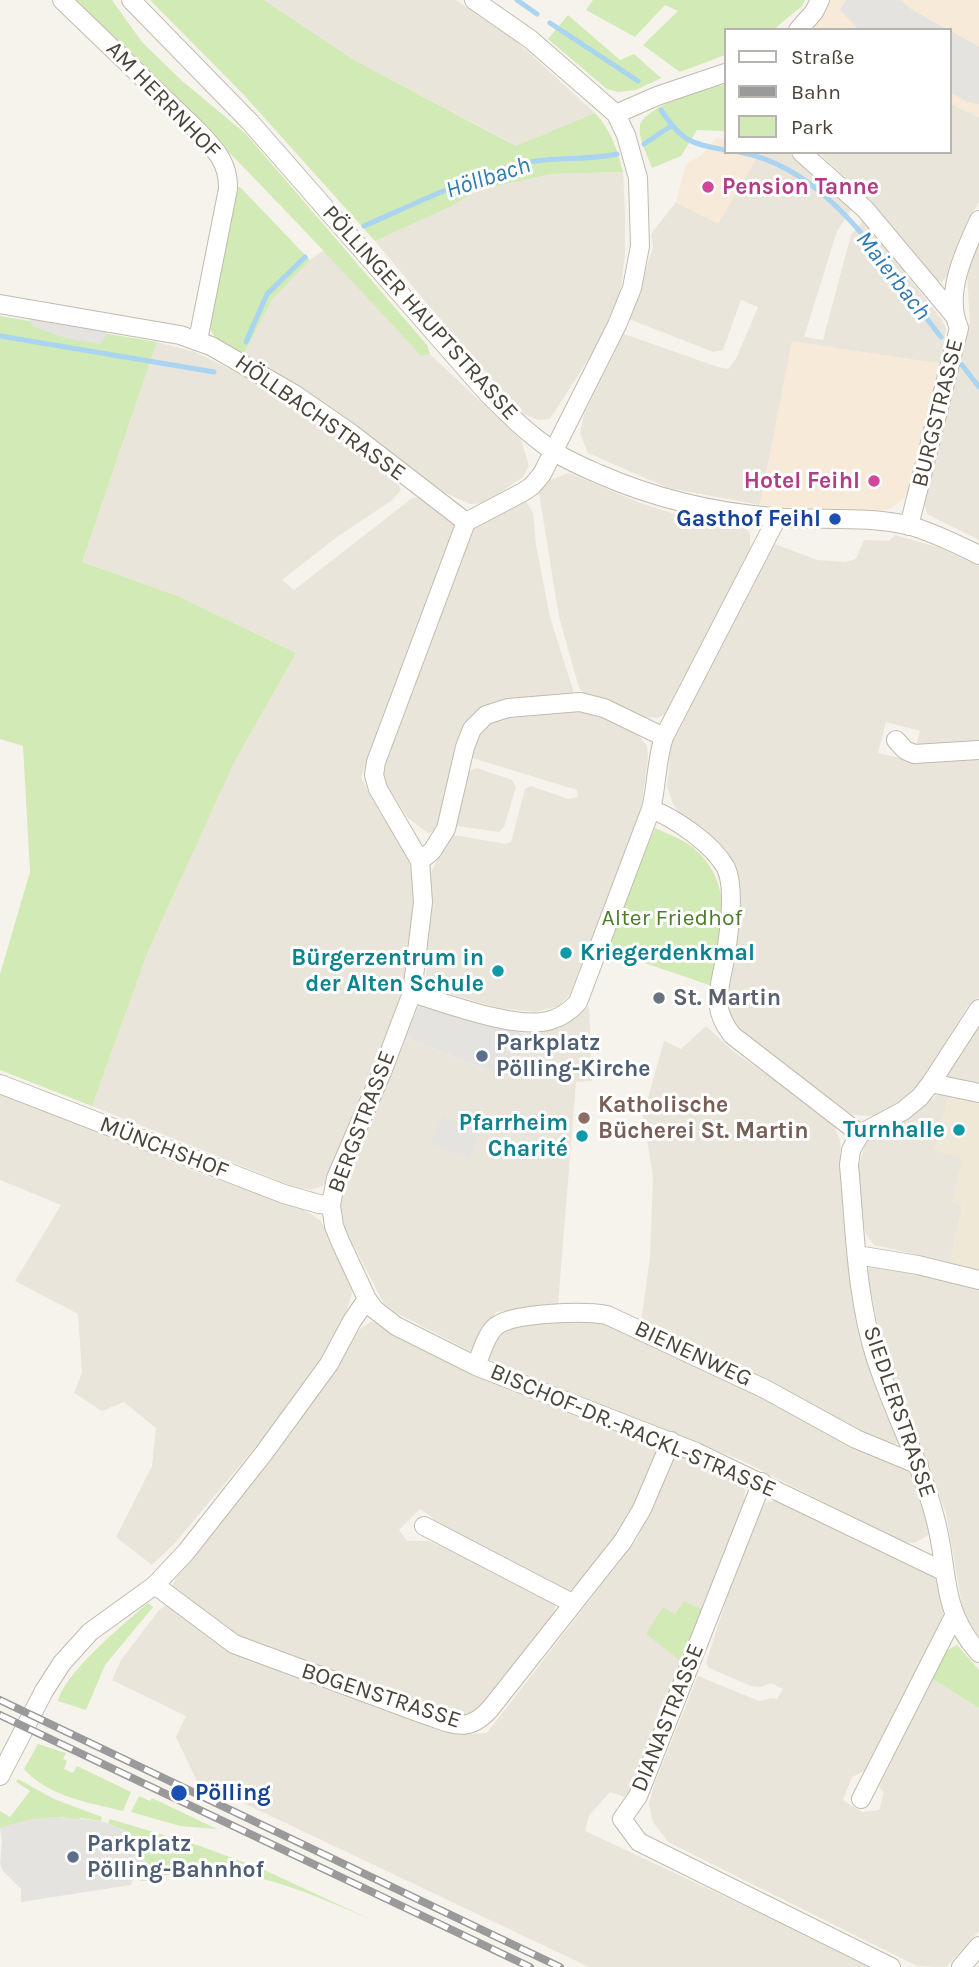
<!DOCTYPE html>
<meta charset="utf-8">
<style>
body{margin:0}
#map{position:relative;width:979px;height:1967px;overflow:hidden;background:#f6f3ec;font-family:Karla,sans-serif}
canvas{display:block}
.legend{position:absolute;left:724px;top:28px;width:228px;height:126px;box-sizing:border-box;background:#fff;border:2px solid #b7b4b0;margin:0;padding:9px 12px;list-style:none;font-size:21px;color:#4b4439}
.legend li{display:flex;align-items:center;gap:14px;height:35px}
.legend b{width:35px;border:2px solid #b7b4b0}
</style>
<div id="map">
<canvas width="979" height="1967"></canvas>
<ul class="legend">
<li><b style="height:9px;background:#fff"></b>Straße</li>
<li><b style="height:9px;background:#9a9a9a"></b>Bahn</li>
<li><b style="height:19px;background:#d2eab5"></b>Park</li>
</ul>
</div>
<script>
const c = document.querySelector('canvas').getContext('2d');
c.lineJoin = 'round';
function paint(path, color) { c.fillStyle = color; c.fill(path, 'evenodd'); }
function strokePath(path, color, width, dash) { c.strokeStyle = color; c.lineWidth = width; c.lineCap = dash ? 'butt' : 'round'; c.setLineDash(dash || []); c.stroke(path); }
function drawText(font, color, halo, rows, align = 'center') {
  c.font = font + ' Karla,sans-serif'; c.lineWidth = 6; c.setLineDash([]); c.textBaseline = 'middle'; c.strokeStyle = halo; c.fillStyle = color; for (const [text, x, y, turn = 0] of rows) {
    c.save(); c.translate(x, y); c.rotate((+turn || 0) * Math.PI / 180); c.textAlign = isNaN(turn) ? turn : align; if (halo) c.strokeText(text, 0, 0); c.fillText(text, 0, 0); c.restore();
  }
}
const residential = new Path2D(`
 M 264,0 L 456,0 L 515,40 L 595,113 L 517,146 L 354,60 Z
 M 949,103 L 979,117 L 979,202 L 966,224 L 948,274 L 942,282 L 933,278 L 920,259 L 872,202 L 818,152 L 949,152 Z
 M 760,152 L 787,152 L 852,209 L 837,231 L 804,337 L 823,340 L 851,235 L 864,220 L 942,320 L 946,329 L 942,364 L 792,342 L 760,505 L 668,488 L 588,453 L 580,433 L 584,414 L 624,334 L 718,367 L 728,369 L 736,359 L 758,307 L 741,300 L 723,350 L 713,352 L 629,319 L 653,248 L 651,234 L 676,202 L 718,223 Z
 M 623,172 L 625,212 L 625,254 L 620,294 L 596,347 L 570,388 L 550,419 L 538,420 L 524,414 L 470,355 L 375,241 L 452,206 L 475,191 L 552,174 Z
 M 979,237 L 979,540 L 927,514 L 924,502 L 960,348 L 970,323 L 967,273 Z
 M 324,250 L 421,356 L 430,354 L 521,440 L 529,466 L 523,477 L 485,503 L 470,504 L 446,493 L 407,467 L 335,410 L 244,354 L 272,300 L 310,260 Z
 M 157,342 L 195,352 L 266,387 L 315,419 L 398,484 L 401,490 L 391,501 L 337,537 L 282,580 L 294,590 L 411,499 L 418,497 L 424,500 L 455,523 L 456,529 L 361,777 L 379,812 L 408,856 L 416,898 L 403,996 L 330,1174 L 323,1186 L 311,1190 L 292,1186 L 92,1106 L 149,949 L 234,763 L 296,653 L 178,596 L 82,562 Z
 M 569,473 L 643,504 L 675,514 L 737,522 L 750,533 L 750,549 L 743,568 L 672,707 L 665,715 L 656,718 L 643,717 L 586,696 L 579,688 L 559,617 L 539,493 L 545,482 Z
 M 526,501 L 533,513 L 536,545 L 550,617 L 573,690 L 573,697 L 490,707 L 437,831 L 428,833 L 408,818 L 387,785 L 383,774 L 392,741 L 473,525 Z
 M 895,535 L 940,548 L 979,566 L 979,743 L 925,747 L 916,745 L 920,731 L 886,722 L 878,753 L 921,763 L 979,757 L 979,997 L 968,1006 L 924,1078 L 908,1095 L 892,1108 L 873,1116 L 853,1115 L 753,1042 L 736,1026 L 727,1011 L 726,986 L 735,956 L 739,927 L 737,876 L 682,817 L 673,804 L 667,786 L 671,746 L 692,697 L 775,544 L 817,560 L 845,562 L 856,559 L 864,540 L 889,541 Z
 M 580,708 L 603,713 L 638,734 L 647,746 L 648,758 L 640,815 L 570,994 L 559,1006 L 537,1012 L 499,1008 L 436,990 L 426,980 L 431,873 L 449,834 L 505,844 L 511,842 L 525,789 L 531,786 L 568,799 L 578,797 L 577,790 L 469,757 L 477,729 L 494,715 Z
 M 477,768 L 512,780 L 516,787 L 504,827 L 499,832 L 457,826 L 452,821 L 463,778 L 469,771 Z
 M 589,1006 L 592,1081 L 576,1082 L 558,1305 L 496,1312 L 474,1353 L 395,1312 L 383,1302 L 342,1223 L 340,1208 L 343,1188 L 405,1037 L 500,1075 L 525,1034 L 554,1028 L 573,1019 Z
 M 979,1020 L 979,1086 L 954,1082 L 948,1077 L 946,1071 Z
 M 706,1026 L 734,1052 L 826,1115 L 834,1126 L 840,1140 L 841,1164 L 898,1436 L 897,1442 L 893,1446 L 887,1447 L 641,1322 L 650,1257 L 653,1176 L 643,1116 L 664,1041 L 681,1049 Z
 M 0,1092 L 199,1173 L 301,1208 L 320,1220 L 333,1241 L 351,1280 L 352,1293 L 347,1310 L 324,1357 L 295,1400 L 174,1544 L 152,1565 L 116,1537 L 152,1466 L 156,1428 L 124,1402 L 102,1411 L 74,1393 L 82,1372 L 78,1314 L 15,1281 L 61,1205 L 0,1180 Z
 M 950,1092 L 935,1150 L 963,1158 L 952,1202 L 963,1205 L 950,1262 L 874,1245 L 866,1234 L 862,1220 L 858,1167 L 867,1140 L 906,1121 L 938,1094 Z
 M 870,1264 L 880,1264 L 979,1289 L 979,1637 L 964,1617 L 946,1513 L 912,1421 L 885,1361 L 867,1274 Z
 M 559,1318 L 607,1320 L 910,1469 L 914,1475 L 931,1528 L 928,1535 L 915,1543 L 902,1542 L 743,1461 L 488,1359 L 487,1351 L 498,1330 Z
 M 371,1322 L 383,1324 L 429,1352 L 480,1377 L 584,1415 L 655,1444 L 658,1448 L 658,1454 L 636,1511 L 579,1586 L 569,1590 L 559,1589 L 436,1525 L 432,1517 L 420,1509 L 399,1530 L 407,1541 L 428,1541 L 458,1553 L 554,1601 L 555,1609 L 553,1617 L 478,1711 L 467,1716 L 434,1711 L 239,1640 L 171,1589 L 176,1578 L 292,1432 L 360,1329 Z
 M 678,1455 L 684,1455 L 743,1481 L 745,1490 L 744,1502 L 706,1611 L 633,1792 L 624,1797 L 610,1792 L 589,1815 L 585,1831 L 875,1967 L 589,1967 L 197,1781 L 176,1737 L 186,1716 L 112,1680 L 121,1660 L 159,1610 L 166,1605 L 173,1605 L 212,1638 L 444,1726 L 468,1734 L 487,1733 L 637,1539 L 669,1463 L 673,1457 Z
 M 782,1499 L 935,1576 L 942,1595 L 943,1615 L 930,1643 L 864,1771 L 852,1777 L 843,1800 L 862,1812 L 879,1810 L 884,1792 L 879,1787 L 931,1678 L 979,1708 L 979,1931 L 946,1967 L 917,1966 L 668,1842 L 653,1822 L 649,1804 L 654,1785 L 698,1676 L 759,1701 L 772,1698 L 777,1699 L 783,1689 L 771,1683 L 761,1687 L 751,1686 L 709,1668 L 706,1663 L 739,1560 L 759,1511 L 765,1503 Z`);
const commercial = new Path2D(`
 M 828,0 L 979,0 L 979,117 L 949,103 L 949,30 L 813,30 L 811,27 Z
 M 716,138 L 725,139 L 725,152 L 760,152 L 718,224 L 676,202 L 686,164 L 703,154 Z
 M 792,341 L 942,364 L 913,483 L 904,498 L 890,509 L 874,512 L 760,505 Z`);
const education = new Path2D(`
 M 950,1092 L 979,1099 L 979,1271 L 950,1262 L 963,1206 L 952,1202 L 963,1158 L 935,1151 Z`);
const green = new Path2D(`
 M 74,0 L 112,0 L 142,42 L 181,80 L 246,134 L 427,345 L 430,354 L 421,356 C 309,234 195,113 74,0 Z
 M 150,0 L 264,0 L 354,60 L 516,146 L 595,113 C 611,130 617,149 623,172 L 552,174 L 475,191 L 452,206 L 375,241 L 243,94 Z
 M 593,0 L 805,0 L 802,6 L 773,30 L 725,30 L 725,55 L 680,72 L 643,45 L 678,11 L 665,5 L 635,37 L 586,10 Z
 M 568,15 L 620,60 L 634,54 L 661,78 L 636,90 L 618,92 L 607,89 L 548,39 Z
 M 725,85 L 725,131 L 697,130 L 681,156 L 652,168 C 648,156 638,139 640,126 C 643,107 707,87 725,85 Z
 M 240,187 L 310,260 L 272,300 L 244,354 L 215,338 L 209,327 L 235,188 Z
 M 0,316 L 157,342 L 82,562 L 178,596 L 296,653 L 234,763 L 149,949 L 92,1106 L 0,1070 L 0,974 L 30,872 L 23,746 L 0,739 Z
 M 655,828 C 670,835 686,840 698,852 C 737,890 719,939 712,986 L 604,949 Z
 M 684,1601 L 704,1610 L 681,1661 L 646,1634 L 663,1607 L 675,1614 Z
 M 148,1603 L 153,1607 L 105,1665 L 86,1710 L 58,1701 C 66,1671 124,1624 148,1603 Z
 M 957,1645 L 979,1670 L 979,1708 L 931,1678 L 946,1651 Z
 M 38,1744 L 66,1753 L 63,1759 L 67,1761 L 64,1769 L 73,1773 L 77,1766 L 131,1792 L 123,1811 C 90,1803 47,1796 24,1769 Z
 M 18,1779 L 54,1799 L 102,1817 L 101,1821 L 80,1818 L 79,1830 L 64,1817 C 42,1817 21,1822 0,1828 L 0,1811 L 10,1817 L 30,1791 L 16,1782 Z
 M 139,1796 L 150,1801 L 152,1798 L 217,1829 L 180,1826 L 131,1812 Z
 M 110,1819 L 200,1846 L 262,1869 L 372,1920 C 311,1894 252,1866 183,1871 C 169,1873 155,1881 141,1881 L 137,1878 L 136,1870 L 148,1868 L 130,1833 L 108,1823 Z`);
const parking = new Path2D(`
 M 846,0 L 901,0 L 911,9 L 948,30 L 859,30 L 840,10 Z
 M 949,30 L 979,47 L 979,104 L 967,102 L 949,91 Z
 M 26,308 L 115,323 L 100,344 L 65,338 L 32,326 Z
 M 420,1003 L 525,1034 L 500,1075 L 405,1037 Z
 M 443,1116 L 480,1132 L 469,1159 L 431,1143 Z
 M 57,1817 L 101,1821 L 123,1829 L 140,1846 L 148,1868 L 136,1870 L 131,1885 L 21,1902 L 21,1889 L 3,1871 L 0,1864 L 2,1841 L 0,1828 L 27,1820 Z`);
const stream = new Path2D(`
 M 517,0 L 537,14
 M 550,23 L 638,81
 M 661,110 C 681,140 690,144 725,150
 M 644,144 L 671,126
 M 739,152 C 831,168 887,269 941,337
 M 364,226 C 417,203 470,176 526,163 C 555,156 587,161 617,154
 M 0,336 L 214,372
 M 246,342 L 267,294 L 305,257
 M 962,365 L 979,387`);
const minor = new Path2D(`
 M 62,0 L 198,131 C 215,149 229,163 228,189 L 198,340
 M 131,0 L 250,122 L 488,394 C 508,414 528,434 552,450 C 566,460 583,467 599,474 C 656,499 712,512 773,517 C 818,521 866,515 911,526 C 934,533 957,544 979,555
 M 474,0 L 530,39 L 616,114 L 626,135 L 638,178 L 640,246 L 632,288 L 617,325 L 542,474 L 532,486 L 523,492 L 466,522 L 376,762 L 374,775 L 378,789 L 420,861 L 423,902 L 412,993 L 382,1072 L 336,1178 L 331,1205 L 334,1226 L 340,1241 L 367,1299 L 374,1309 L 396,1326 L 476,1366 L 696,1452 L 945,1572
 M 798,30 L 814,12 L 820,0
 M 616,114 L 657,96 L 725,73
 M 801,152 L 865,209 L 953,314
 M 0,304 L 180,335 L 211,346 L 294,394 L 352,434 L 466,522
 M 909,526 L 959,328 C 944,294 964,253 979,220
 M 896,740 L 905,750 L 914,754 L 979,750
 M 651,809 C 676,819 713,844 726,868 C 736,889 728,941 724,964 C 718,994 712,1009 732,1035 L 860,1134
 M 420,861 L 432,851 L 446,829 L 465,747 L 472,729 L 486,715 L 508,708 L 580,702 L 604,708 L 664,737
 M 412,993 C 445,1003 519,1031 551,1020 C 561,1017 571,1010 578,1002 L 651,809 C 657,785 656,761 664,737 L 777,518
 M 979,1009 L 931,1083 L 920,1097 L 903,1111 L 860,1134 L 851,1150 L 849,1165 C 855,1229 856,1297 876,1359 C 893,1412 920,1461 934,1514 C 950,1568 938,1607 979,1653
 M 931,1083 L 979,1093
 M 0,1084 L 284,1194 L 319,1204 L 331,1205
 M 857,1255 L 918,1265 L 979,1280
 M 476,1366 C 481,1354 486,1335 495,1327 C 512,1312 585,1311 607,1315 L 765,1389 L 856,1439 L 919,1465
 M 762,1482 L 638,1796 L 622,1819 L 639,1842 L 891,1967
 M 424,1526 L 572,1603
 M 155,1585 L 234,1644 L 423,1714 C 451,1723 467,1735 490,1709 L 623,1541 L 642,1509 L 671,1441
 M 0,1776 L 44,1691 L 62,1663 L 90,1632 L 155,1585 L 186,1552 L 264,1453 L 329,1364 L 352,1321 L 367,1299
 M 861,1799 L 954,1616
 M 961,1967 L 979,1946`);
const rail = new Path2D(`
 M 0,1700 L 560,1967
 M 0,1715 L 530,1967`);
const markers = [
 [708,187,7,"#d1479c"],
 [874,481,7,"#d1479c"],
 [835,519,7,"#1a4fb4"],
 [566,953,7,"#0f9aa8"],
 [498,971,7,"#0f9aa8"],
 [659,998,7,"#6b7280"],
 [482,1056,7,"#5c6f8a"],
 [584,1118,7,"#8d6e63"],
 [959,1130,7,"#0f9aa8"],
 [582,1136,7,"#0f9aa8"],
 [179,1793,9,"#1a4fb4"],
 [73,1857,7,"#5c6f8a"]
];
const streetNames = [
 ["AM HERRNHOF",163,100,46],
 ["PÖLLINGER HAUPTSTRASSE",420,313,48],
 ["BURGSTRASSE",938,413,-76],
 ["HÖLLBACHSTRASSE",320,418,35],
 ["BERGSTRASSE",362,1122,-69],
 ["MÜNCHSHOF",164,1148,21],
 ["BIENENWEG",693,1354,25],
 ["SIEDLERSTRASSE",899,1412,71],
 ["BISCHOF-DR.-RACKL-STRASSE",633,1431,23],
 ["BOGENSTRASSE",381,1696,18],
 ["DIANASTRASSE",668,1718,-68]
];
const hotelNames = [
 ["Pension Tanne",722,187],
 ["Hotel Feihl",860,481,"right"]
];
const transitNames = [
 ["Gasthof Feihl",821,519],
 ["Pölling",195,1793,"left"]
];
const parkNames = [
 ["Alter Friedhof",672,918]
];
const cultureNames = [
 ["Kriegerdenkmal",580,953,"left"],
 ["Bürgerzentrum in",484,958],
 ["der Alten Schule",484,984],
 ["Pfarrheim",568,1123],
 ["Charité",568,1149],
 ["Turnhalle",945,1130]
];
const worshipNames = [
 ["St. Martin",673,998]
];
const serviceNames = [
 ["Parkplatz",496,1043],
 ["Pölling-Kirche",496,1069],
 ["Parkplatz",87,1844],
 ["Pölling-Bahnhof",87,1870]
];
const educationNames = [
 ["Katholische",598,1105],
 ["Bücherei St. Martin",598,1131]
];
const waterNames = [
 ["Höllbach",488,178,-18],
 ["Maierbach",893,276,52]
];
paint(residential, '#eae5da');
paint(commercial, '#f7ead8');
paint(education, '#efe8d6');
paint(green, '#d2eab5');
paint(parking, '#e5e3e0');
strokePath(stream, '#a9d4f2', 5);
strokePath(minor, '#c2bbae', 20);
strokePath(minor, '#fff', 18);
strokePath(rail, '#9a9a9a', 8);
strokePath(rail, '#fff', 5, [16]);
for (const [x, y, r, color] of markers) { const dot = new Path2D(); dot.arc(x, y, r, 0, 2 * Math.PI); c.fillStyle = color; c.fill(dot); strokePath(dot, '#fff', 2.5); }
drawText('23px', '#4b4439', '#fff', streetNames);
drawText('bold 23px', '#b23c85', '#fff', hotelNames, 'left');
drawText('bold 23px', '#164399', '#fff', transitNames, 'right');
drawText('23px', '#4a7f2a', '#fff', parkNames);
drawText('bold 23px', '#0d838f', '#fff', cultureNames, 'right');
drawText('bold 23px', '#5b616d', '#fff', worshipNames, 'left');
drawText('bold 23px', '#4e5e75', '#fff', serviceNames, 'left');
drawText('bold 23px', '#785e54', '#fff', educationNames, 'left');
drawText('italic 24px', '#2e7ab2', '#fff', waterNames);
</script>
